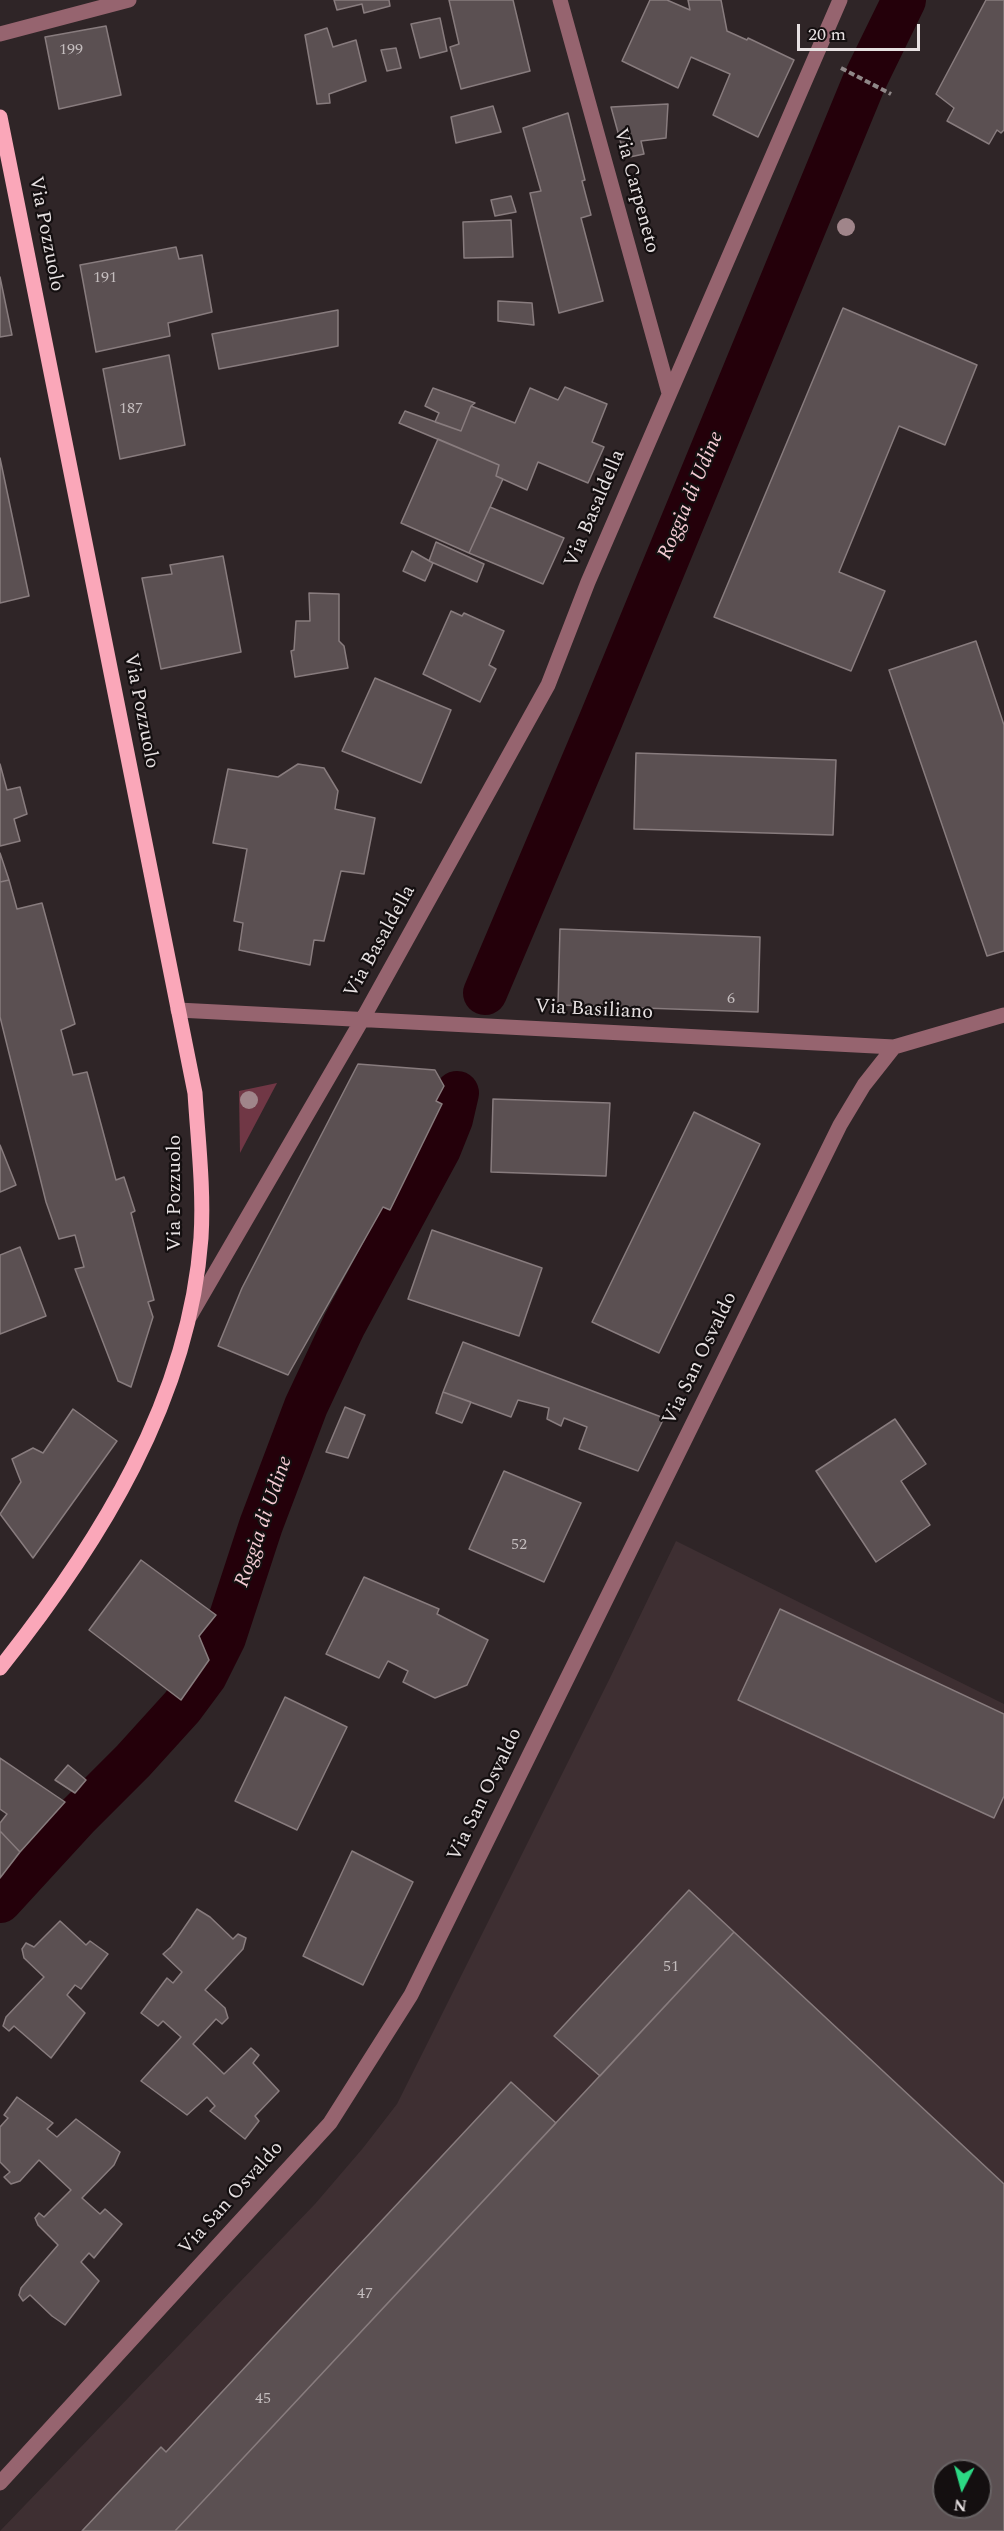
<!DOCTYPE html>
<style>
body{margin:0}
#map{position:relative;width:1004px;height:2531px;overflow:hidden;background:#2f2527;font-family:Spectral,serif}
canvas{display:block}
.north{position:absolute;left:932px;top:2459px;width:60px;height:60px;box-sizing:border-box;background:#140f10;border:2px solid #686364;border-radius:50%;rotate:186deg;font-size:16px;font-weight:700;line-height:24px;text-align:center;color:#e7e1e2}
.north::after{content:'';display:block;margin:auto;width:21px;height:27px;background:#2cd884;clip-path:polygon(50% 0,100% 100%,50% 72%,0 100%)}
.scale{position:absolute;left:797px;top:24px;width:123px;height:27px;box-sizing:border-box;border:3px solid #e7e1e2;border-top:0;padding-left:8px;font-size:18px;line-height:21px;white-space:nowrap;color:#e7e1e2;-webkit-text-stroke:4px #140f10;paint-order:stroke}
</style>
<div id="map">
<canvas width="1004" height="2531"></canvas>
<div class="north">N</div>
<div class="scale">20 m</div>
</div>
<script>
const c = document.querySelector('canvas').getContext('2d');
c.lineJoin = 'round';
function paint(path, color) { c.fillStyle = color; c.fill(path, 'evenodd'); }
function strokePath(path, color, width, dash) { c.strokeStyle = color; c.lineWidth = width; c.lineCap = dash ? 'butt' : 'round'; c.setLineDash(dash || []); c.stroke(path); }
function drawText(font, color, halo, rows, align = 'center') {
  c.font = font + ' Spectral,serif'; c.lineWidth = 4.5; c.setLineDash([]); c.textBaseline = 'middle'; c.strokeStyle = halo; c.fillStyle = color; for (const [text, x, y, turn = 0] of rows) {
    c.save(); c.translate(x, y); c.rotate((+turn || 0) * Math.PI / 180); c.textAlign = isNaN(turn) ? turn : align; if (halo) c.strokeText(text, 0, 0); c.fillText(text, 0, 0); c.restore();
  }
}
const built = new Path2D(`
 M 676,1541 L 1004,1704 L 1004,2531 L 0,2531 L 315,2204 L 363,2148 L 397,2104 L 610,1678 ZM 944,2471 L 980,2471 L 980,2507 L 944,2507 Z`);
const green = new Path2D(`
 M 277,1083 L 240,1153 L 239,1091 Z`);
const canal = new Path2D(`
 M 485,993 L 600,722 L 864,82 L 904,0
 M 0,1901 L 78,1816 L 133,1761 L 182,1707 L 205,1676 L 224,1638 L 261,1525 L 306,1406 L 344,1325 L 439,1149 L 451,1119 L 457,1093`);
const building = new Path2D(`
 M 334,0 L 389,0 L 390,6 L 364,13 L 362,4 L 337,10 Z
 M 449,0 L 513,0 L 530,71 L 461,89 L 450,47 L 459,44 Z
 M 650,0 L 667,0 L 690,10 L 688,0 L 721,0 L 727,31 L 747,40 L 748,38 L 794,60 L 758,137 L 713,115 L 730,74 L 691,57 L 678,88 L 622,61 Z
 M 986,0 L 1004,0 L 1004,130 L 1001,133 L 997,130 L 989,144 L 947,121 L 954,108 L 936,94 Z
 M 440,18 L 447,51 L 420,58 L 411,24 Z
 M 106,26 L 121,95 L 59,109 L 45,37 Z
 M 327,28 L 333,47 L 356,40 L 366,81 L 329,94 L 330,103 L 317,104 L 305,35 Z
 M 396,48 L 401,68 L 387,71 L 381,50 Z
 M 668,104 L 666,138 L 641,141 L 644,154 L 625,158 L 611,107 Z
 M 493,106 L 501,132 L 456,143 L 451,117 Z
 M 568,113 L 585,180 L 582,181 L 591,215 L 581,218 L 603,301 L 559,313 L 530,193 L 541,191 L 523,128 Z
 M 511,196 L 516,212 L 495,216 L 491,200 Z
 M 511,220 L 513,257 L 464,258 L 463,222 Z
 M 176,247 L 179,259 L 202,255 L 212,312 L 168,323 L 170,336 L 96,352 L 80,265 Z
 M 0,277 L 12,335 L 0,337 Z
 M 498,301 L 532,303 L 534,325 L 498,321 Z
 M 843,308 L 977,365 L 945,445 L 899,426 L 839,572 L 885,591 L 851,671 L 714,617 Z
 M 338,310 L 338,346 L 219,369 L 212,334 Z
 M 169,355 L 185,445 L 120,459 L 103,369 Z
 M 565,387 L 607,404 L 592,442 L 604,447 L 588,483 L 538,462 L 527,490 L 496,476 L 499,465 L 399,423 L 405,411 L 461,431 L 471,406 L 515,423 L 530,388 L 558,400 Z
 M 433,388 L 475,403 L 471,406 L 461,431 L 435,422 L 439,413 L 425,406 Z
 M 438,439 L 499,465 L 496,476 L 503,479 L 469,553 L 401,523 Z
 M 0,458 L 29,596 L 0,603 Z
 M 490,507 L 564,538 L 543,584 L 469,553 Z
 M 436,542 L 484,564 L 477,582 L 429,561 Z
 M 412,551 L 433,563 L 425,581 L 403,571 Z
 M 223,556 L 241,652 L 161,669 L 142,578 L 172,574 L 170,565 Z
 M 309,593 L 339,594 L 339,641 L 344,646 L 348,668 L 295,677 L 291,651 L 294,650 L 296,621 L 310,621 Z
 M 451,611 L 462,616 L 464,613 L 504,631 L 489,665 L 496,669 L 480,702 L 423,674 Z
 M 976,641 L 1004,725 L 1004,951 L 987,956 L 889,670 Z
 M 375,678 L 451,710 L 421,783 L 342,751 Z
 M 636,753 L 836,760 L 833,835 L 634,829 Z
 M 0,764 L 7,790 L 20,787 L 27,814 L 14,819 L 20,841 L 0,846 Z
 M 298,764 L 324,768 L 338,791 L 335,809 L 375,818 L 364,874 L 341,871 L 324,941 L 314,940 L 310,965 L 239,950 L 243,923 L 234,921 L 247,849 L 213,843 L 228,769 L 278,777 Z
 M 0,853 L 9,880 L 0,882 Z
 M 9,880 L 17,909 L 42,903 L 75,1024 L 61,1030 L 73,1075 L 87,1072 L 116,1180 L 124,1177 L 135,1211 L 131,1213 L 154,1300 L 148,1302 L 153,1317 L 131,1387 L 118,1381 L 91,1311 L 75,1269 L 84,1267 L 75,1235 L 59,1239 L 46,1202 L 0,1017 L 0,882 Z
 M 560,929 L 760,937 L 758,1012 L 558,1005 Z
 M 358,1064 L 435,1070 L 444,1086 L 436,1101 L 442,1104 L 390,1210 L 383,1207 L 288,1375 L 218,1346 L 242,1288 Z
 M 493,1099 L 610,1103 L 606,1176 L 491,1172 Z
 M 694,1112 L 760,1144 L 659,1353 L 592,1322 Z
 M 0,1145 L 16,1185 L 0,1192 Z
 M 432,1230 L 542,1268 L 519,1336 L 408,1299 Z
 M 20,1247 L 46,1316 L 0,1334 L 0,1255 Z
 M 463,1342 L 664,1418 L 638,1471 L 579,1449 L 587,1427 L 564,1418 L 561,1426 L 547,1419 L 549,1408 L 518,1400 L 511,1417 L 443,1392 Z
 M 443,1392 L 471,1402 L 462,1423 L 436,1413 Z
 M 345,1407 L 365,1415 L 348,1458 L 326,1452 Z
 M 73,1409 L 117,1441 L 33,1558 L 0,1514 L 21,1482 L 12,1459 L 33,1448 L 43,1453 Z
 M 895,1419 L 926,1464 L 901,1481 L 930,1525 L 876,1562 L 816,1471 Z
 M 504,1471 L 581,1503 L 544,1582 L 469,1549 Z
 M 141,1560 L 216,1615 L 199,1636 L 209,1660 L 181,1700 L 89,1630 Z
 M 364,1577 L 439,1609 L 437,1614 L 488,1640 L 467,1685 L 435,1698 L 403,1682 L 408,1671 L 388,1661 L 379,1678 L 326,1654 Z
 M 780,1609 L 1004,1714 L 1004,1796 L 994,1818 L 738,1700 Z
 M 285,1697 L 347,1727 L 297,1830 L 235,1801 Z
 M 0,1758 L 65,1802 L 20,1852 L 0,1831 L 0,1823 L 7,1814 L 0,1809 Z
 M 68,1765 L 86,1780 L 75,1793 L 55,1780 Z
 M 0,1831 L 20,1852 L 0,1878 Z
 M 352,1851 L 413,1882 L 363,1985 L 303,1956 Z
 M 689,1890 L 734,1932 L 600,2076 L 554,2036 Z
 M 197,1909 L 210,1917 L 233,1939 L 238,1934 L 246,1938 L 243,1949 L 205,1990 L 225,2008 L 228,2018 L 222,2024 L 216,2019 L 193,2044 L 224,2074 L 251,2048 L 259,2055 L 253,2063 L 279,2091 L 255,2116 L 259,2121 L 245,2139 L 210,2111 L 215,2106 L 207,2097 L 187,2115 L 141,2081 L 181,2037 L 163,2021 L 158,2026 L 141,2013 L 167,1978 L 173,1983 L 182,1972 L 163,1954 L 171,1947 Z
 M 60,1921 L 86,1945 L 90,1941 L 108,1954 L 81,1989 L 75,1985 L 67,1995 L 85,2013 L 51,2058 L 14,2026 L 9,2031 L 3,2026 L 6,2017 L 44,1977 L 24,1958 L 22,1949 L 26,1943 L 34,1947 Z
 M 734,1932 L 1004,2184 L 1004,2531 L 175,2531 ZM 944,2471 L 980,2471 L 980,2507 L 944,2507 Z
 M 511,2082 L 556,2123 L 175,2531 L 82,2531 L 161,2447 L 166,2452 Z
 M 17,2097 L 53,2123 L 47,2129 L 57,2137 L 76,2119 L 120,2152 L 114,2165 L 82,2198 L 100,2214 L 105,2209 L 122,2224 L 94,2258 L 89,2253 L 81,2262 L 99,2281 L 65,2325 L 52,2316 L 30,2295 L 23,2301 L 19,2295 L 21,2288 L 58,2245 L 38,2225 L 35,2218 L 39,2213 L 44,2217 L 71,2190 L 39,2160 L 20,2181 L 11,2184 L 4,2177 L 10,2172 L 0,2162 L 0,2127 L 8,2118 L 4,2115 Z`);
const path = new Path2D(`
 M 841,68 L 891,94`);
const minor = new Path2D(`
 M 560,0 L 669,393
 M 0,34 L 129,0
 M 178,1010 L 894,1047 L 1004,1015
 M 190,1316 L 362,1020 L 548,685 L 588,582 L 840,0
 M 0,2483 L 330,2123 L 411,1995 L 840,1125 L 864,1085 L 894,1047`);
const major = new Path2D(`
 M 0,117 L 195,1093 C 198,1141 204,1190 201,1238 C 189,1400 99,1544 0,1668`);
const trees = [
 [846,227],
 [249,1100]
];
const numberNames = [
 ["199",71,51],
 ["191",105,279],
 ["187",131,410],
 ["6",731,1000],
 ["52",519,1546],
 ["51",671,1968],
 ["47",365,2295],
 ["45",263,2400]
];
const streetNames = [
 ["Via Carpeneto",635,191,75],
 ["Via Pozzuolo",45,234,79],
 ["Via Basaldella",596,509,-67],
 ["Via Pozzuolo",140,711,79],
 ["Via Basaldella",381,942,-61],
 ["Via Basiliano",594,1011,3],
 ["Via Pozzuolo",176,1193,-90],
 ["Via San Osvaldo",701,1359,-64],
 ["Via San Osvaldo",486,1795,-64],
 ["Via San Osvaldo",232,2199,-48]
];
const waterNames = [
 ["Roggia di Udine",692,496,-67],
 ["Roggia di Udine",265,1522,-71]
];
paint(built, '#3e2f32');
paint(green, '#703745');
strokePath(canal, '#24000a', 44);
paint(building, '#5b5052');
strokePath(building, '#887c7e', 1.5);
strokePath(path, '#908889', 4, [6, 3]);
strokePath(minor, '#96646f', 15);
strokePath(major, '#faa7b9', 15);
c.fillStyle = '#a0858a';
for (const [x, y] of trees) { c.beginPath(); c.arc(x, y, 9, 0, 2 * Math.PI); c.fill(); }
drawText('16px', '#c4bdbe', null, numberNames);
drawText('20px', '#e7e1e2', '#140f10', streetNames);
drawText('italic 21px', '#f5ccd4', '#140f10', waterNames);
</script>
